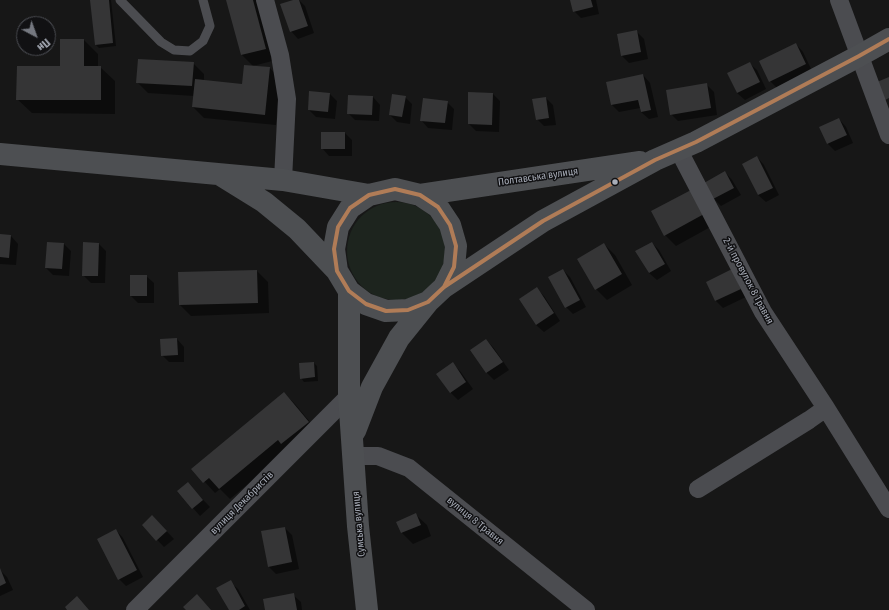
<!DOCTYPE html>
<meta charset="utf-8">
<style>
body{margin:0}
#map{position:relative;width:889px;height:610px;overflow:hidden;background:#171717;font-family:"Fira Sans Condensed",sans-serif}
canvas{display:block}
.north{position:absolute;left:16px;top:16px;width:40px;height:40px;box-sizing:border-box;background:#111113;border:1px solid #4d4f55;border-radius:50%;rotate:139deg;font-size:11px;font-weight:700;line-height:16px;text-align:center;color:#a8adb8}
.north::after{content:'';display:block;margin:auto;width:14px;height:18px;background:#757880;clip-path:polygon(50% 0,100% 100%,50% 72%,0 100%)}
</style>
<div id="map">
<canvas width="889" height="610"></canvas>
<div class="north">Пн</div>
</div>
<script>
const c = document.querySelector('canvas').getContext('2d');
c.lineJoin = 'round';
function paint(path, color) { c.fillStyle = color; c.fill(path, 'evenodd'); }
function strokePath(path, color, width, dash) { c.strokeStyle = color; c.lineWidth = width; c.lineCap = dash ? 'butt' : 'round'; c.setLineDash(dash || []); c.stroke(path); }
function drawText(font, color, halo, rows, align = 'center') {
  c.font = font + ' "Fira Sans Condensed",sans-serif'; c.lineWidth = 3; c.setLineDash([]); c.textBaseline = 'middle'; c.strokeStyle = halo; c.fillStyle = color; for (const [text, x, y, turn = 0] of rows) {
    c.save(); c.translate(x, y); c.rotate((+turn || 0) * Math.PI / 180); c.textAlign = isNaN(turn) ? turn : align; if (halo) c.strokeText(text, 0, 0); c.fillText(text, 0, 0); c.restore();
  }
}
const green = new Path2D(`
 M347 251a49 49 0 1 1 98 0a49 49 0 1 1-98 0Z`);
const shadow = new Path2D(`
 M 91,0 L 111,0 L 116,46 L 99,48 L 96,45 Z
 M 227,0 L 260,0 L 276,60 L 253,66 L 242,55 Z
 M 296,0 L 299,0 L 305,6 L 314,33 L 298,39 L 291,31 Z
 M 571,0 L 596,0 L 599,14 L 581,18 L 574,11 Z
 M 636,31 L 644,39 L 648,59 L 629,63 L 622,56 Z
 M 61,40 L 84,40 L 98,54 L 98,67 L 100,67 L 115,81 L 115,114 L 32,113 L 17,99 L 61,67 Z
 M 796,44 L 803,52 L 812,71 L 777,88 L 770,81 Z
 M 193,63 L 204,74 L 204,81 L 243,85 L 270,68 L 280,79 L 276,125 L 204,118 L 193,107 L 194,96 L 148,93 L 137,82 Z
 M 749,63 L 757,70 L 766,89 L 745,100 L 737,93 L 728,74 Z
 M 643,75 L 650,83 L 658,117 L 649,119 L 641,112 L 640,108 L 619,112 L 612,105 L 607,83 Z
 M 706,84 L 714,92 L 717,115 L 678,121 L 671,114 Z
 M 330,94 L 337,101 L 335,119 L 316,117 L 309,110 Z
 M 493,94 L 500,101 L 499,132 L 476,131 L 469,124 Z
 M 349,96 L 373,97 L 380,105 L 379,121 L 355,120 L 348,113 Z
 M 405,97 L 412,104 L 410,124 L 397,122 L 390,115 Z
 M 546,98 L 553,105 L 556,125 L 544,126 L 537,119 Z
 M 447,102 L 454,109 L 452,130 L 428,128 L 421,120 Z
 M 839,119 L 846,127 L 853,143 L 835,151 L 828,144 L 821,128 Z
 M 345,133 L 352,140 L 352,156 L 329,156 L 322,148 Z
 M 757,157 L 764,165 L 779,195 L 766,202 L 758,195 Z
 M 725,172 L 732,180 L 741,195 L 721,206 L 714,199 Z
 M 691,191 L 714,225 L 676,246 L 665,235 Z
 M 0,235 L 11,236 L 18,244 L 16,265 L 0,264 Z
 M 48,243 L 64,244 L 71,251 L 69,276 L 53,275 L 46,268 Z
 M 652,243 L 659,250 L 671,271 L 657,280 L 649,273 L 637,251 Z
 M 99,244 L 106,251 L 105,283 L 91,283 L 83,275 Z
 M 604,244 L 615,255 L 632,285 L 607,300 L 596,289 Z
 M 563,270 L 570,277 L 586,307 L 573,314 L 566,307 Z
 M 257,271 L 268,282 L 269,313 L 191,316 L 180,305 Z
 M 731,271 L 748,296 L 723,308 L 716,301 L 707,283 Z
 M 146,276 L 154,283 L 154,303 L 138,303 L 131,296 Z
 M 537,289 L 544,296 L 560,321 L 544,332 L 536,325 Z
 M 177,339 L 184,347 L 184,362 L 169,362 L 162,355 Z
 M 486,340 L 493,347 L 509,370 L 494,380 L 487,373 L 471,350 Z
 M 314,363 L 317,366 L 318,381 L 304,382 L 301,378 Z
 M 453,364 L 460,371 L 473,389 L 458,400 L 451,393 Z
 M 284,393 L 295,404 L 319,433 L 289,450 L 230,499 L 220,489 L 215,493 L 193,469 Z
 M 188,484 L 210,507 L 200,516 L 193,508 Z
 M 416,515 L 427,525 L 431,536 L 413,544 L 402,533 L 398,522 Z
 M 152,516 L 174,539 L 164,547 L 143,525 Z
 M 285,528 L 292,535 L 299,569 L 276,574 L 269,567 Z
 M 116,530 L 123,538 L 143,577 L 126,586 L 119,579 Z
 M 0,570 L 7,577 L 13,590 L 0,596 Z
 M 230,582 L 238,589 L 250,610 L 230,610 Z
 M 293,595 L 301,602 L 302,610 L 266,610 Z`);
const building = new Path2D(`
 M 90,0 L 109,0 L 113,43 L 95,45 Z
 M 226,0 L 253,0 L 266,49 L 241,55 Z
 M 293,0 L 299,0 L 308,26 L 290,32 L 280,4 Z
 M 570,0 L 591,0 L 593,7 L 573,12 Z
 M 637,30 L 641,52 L 621,56 L 617,34 Z
 M 60,39 L 84,39 L 84,66 L 101,66 L 101,100 L 16,100 L 17,66 L 60,66 Z
 M 796,43 L 806,64 L 769,82 L 759,61 Z
 M 138,59 L 194,62 L 192,86 L 136,83 Z
 M 750,62 L 760,82 L 737,93 L 727,73 Z
 M 244,65 L 270,67 L 265,115 L 192,107 L 195,79 L 242,84 Z
 M 643,74 L 651,110 L 641,112 L 638,100 L 611,105 L 606,82 Z
 M 889,77 L 889,98 L 885,100 L 877,82 Z
 M 707,83 L 711,108 L 670,115 L 666,90 Z
 M 309,91 L 330,93 L 328,112 L 308,110 Z
 M 468,92 L 493,93 L 492,125 L 468,124 Z
 M 392,94 L 406,96 L 402,117 L 389,115 Z
 M 348,95 L 373,96 L 372,115 L 347,114 Z
 M 546,97 L 549,118 L 536,120 L 532,99 Z
 M 423,98 L 448,101 L 445,123 L 420,121 Z
 M 839,118 L 847,135 L 827,144 L 819,127 Z
 M 321,132 L 345,132 L 345,149 L 321,149 Z
 M 757,156 L 773,188 L 758,195 L 742,164 Z
 M 725,171 L 734,188 L 713,199 L 704,183 Z
 M 691,190 L 704,214 L 664,236 L 651,211 Z
 M 0,234 L 11,235 L 9,258 L 0,257 Z
 M 47,242 L 64,243 L 62,269 L 45,268 Z
 M 83,242 L 99,243 L 98,276 L 82,276 Z
 M 652,242 L 665,264 L 649,273 L 635,251 Z
 M 604,243 L 622,274 L 595,290 L 577,259 Z
 M 563,269 L 580,300 L 565,308 L 548,277 Z
 M 732,269 L 741,289 L 715,301 L 706,282 Z
 M 257,270 L 258,303 L 179,305 L 178,272 Z
 M 130,275 L 147,275 L 147,296 L 130,296 Z
 M 537,287 L 554,313 L 536,325 L 519,299 Z
 M 177,338 L 178,355 L 161,356 L 160,339 Z
 M 486,339 L 503,362 L 486,373 L 470,350 Z
 M 314,362 L 315,377 L 300,379 L 299,363 Z
 M 453,362 L 466,382 L 450,393 L 436,374 Z
 M 284,392 L 309,422 L 281,444 L 278,440 L 219,489 L 209,478 L 203,483 L 191,469 Z
 M 188,482 L 203,500 L 192,509 L 177,491 Z
 M 416,513 L 421,525 L 401,533 L 396,522 Z
 M 152,515 L 167,531 L 156,541 L 142,525 Z
 M 285,527 L 292,562 L 268,567 L 261,531 Z
 M 116,529 L 137,570 L 118,580 L 97,539 Z
 M 0,568 L 6,583 L 0,586 Z
 M 231,580 L 245,606 L 239,610 L 229,610 L 216,588 Z
 M 294,593 L 297,610 L 265,610 L 263,599 Z
 M 197,594 L 211,610 L 186,610 L 183,607 Z
 M 77,596 L 89,610 L 67,610 L 65,607 Z`);
const service = new Path2D(`
 M 120,0 L 161,42 L 174,50 L 190,51 L 203,41 L 210,26 L 203,0`);
const minor = new Path2D(`
 M 265,0 L 280,55 L 287,99 L 283,180
 M 839,0 L 889,135
 M 678,149 L 763,312 L 826,408 L 889,509
 M 354,456 L 378,456 L 409,468 L 586,610
 M 698,489 L 809,420 L 826,408
 M 135,610 L 349,396`);
const primary = new Path2D(`
 M 0,154 L 283,180 L 369,195
 M 222,176 L 264,202 L 297,229 L 337,271
 M 420,195 L 640,162
 M 444,287 L 454,267 L 456,246 L 450,225 L 438,207 L 420,195 L 395,189 L 369,195 L 350,208 L 338,227 L 334,249 L 337,271 L 349,291 L 366,304 L 386,311 L 408,310 L 428,302 L 444,287 L 543,221 L 655,160 L 696,142 L 859,56 L 889,39
 M 349,291 L 349,396 L 358,526 L 367,610
 M 355,431 L 372,387 L 399,338 L 428,302`);
const bus1 = new Path2D(`
 M 444,287 L 454,267 L 456,246 L 450,225 L 438,207 L 420,195 L 395,189 L 369,195 L 350,208 L 338,227 L 334,249 L 337,271 L 349,291 L 366,304 L 386,311 L 408,310 L 428,302 L 444,287 L 543,221 L 655,160 L 696,142 L 859,56 L 889,39`);
const markers = [
 [615,182,3.5,"#a8adb8"]
];
const streetNames = [
 ["Полтавська вулиця",538,177,-8],
 ["2-й провулок 8 Травня",748,281,62],
 ["вулиця Декабристів",242,503,-45],
 ["вулиця 8 Травня",475,521,39],
 ["Сумська вулиця",359,524,-95]
];
paint(green, '#1d241e');
paint(shadow, '#0007');
paint(building, '#353536');
strokePath(service, '#4b4c50', 9);
strokePath(minor, '#4b4c50', 18);
strokePath(primary, '#4d4f52', 22);
strokePath(bus1, '#b07c57', 4);
for (const [x, y, r, color] of markers) { const dot = new Path2D(); dot.arc(x, y, r, 0, 2 * Math.PI); c.fillStyle = color; c.fill(dot); strokePath(dot, '#111113', 1.5); }
drawText('10px', '#a8adb8', '#111113', streetNames);
</script>
